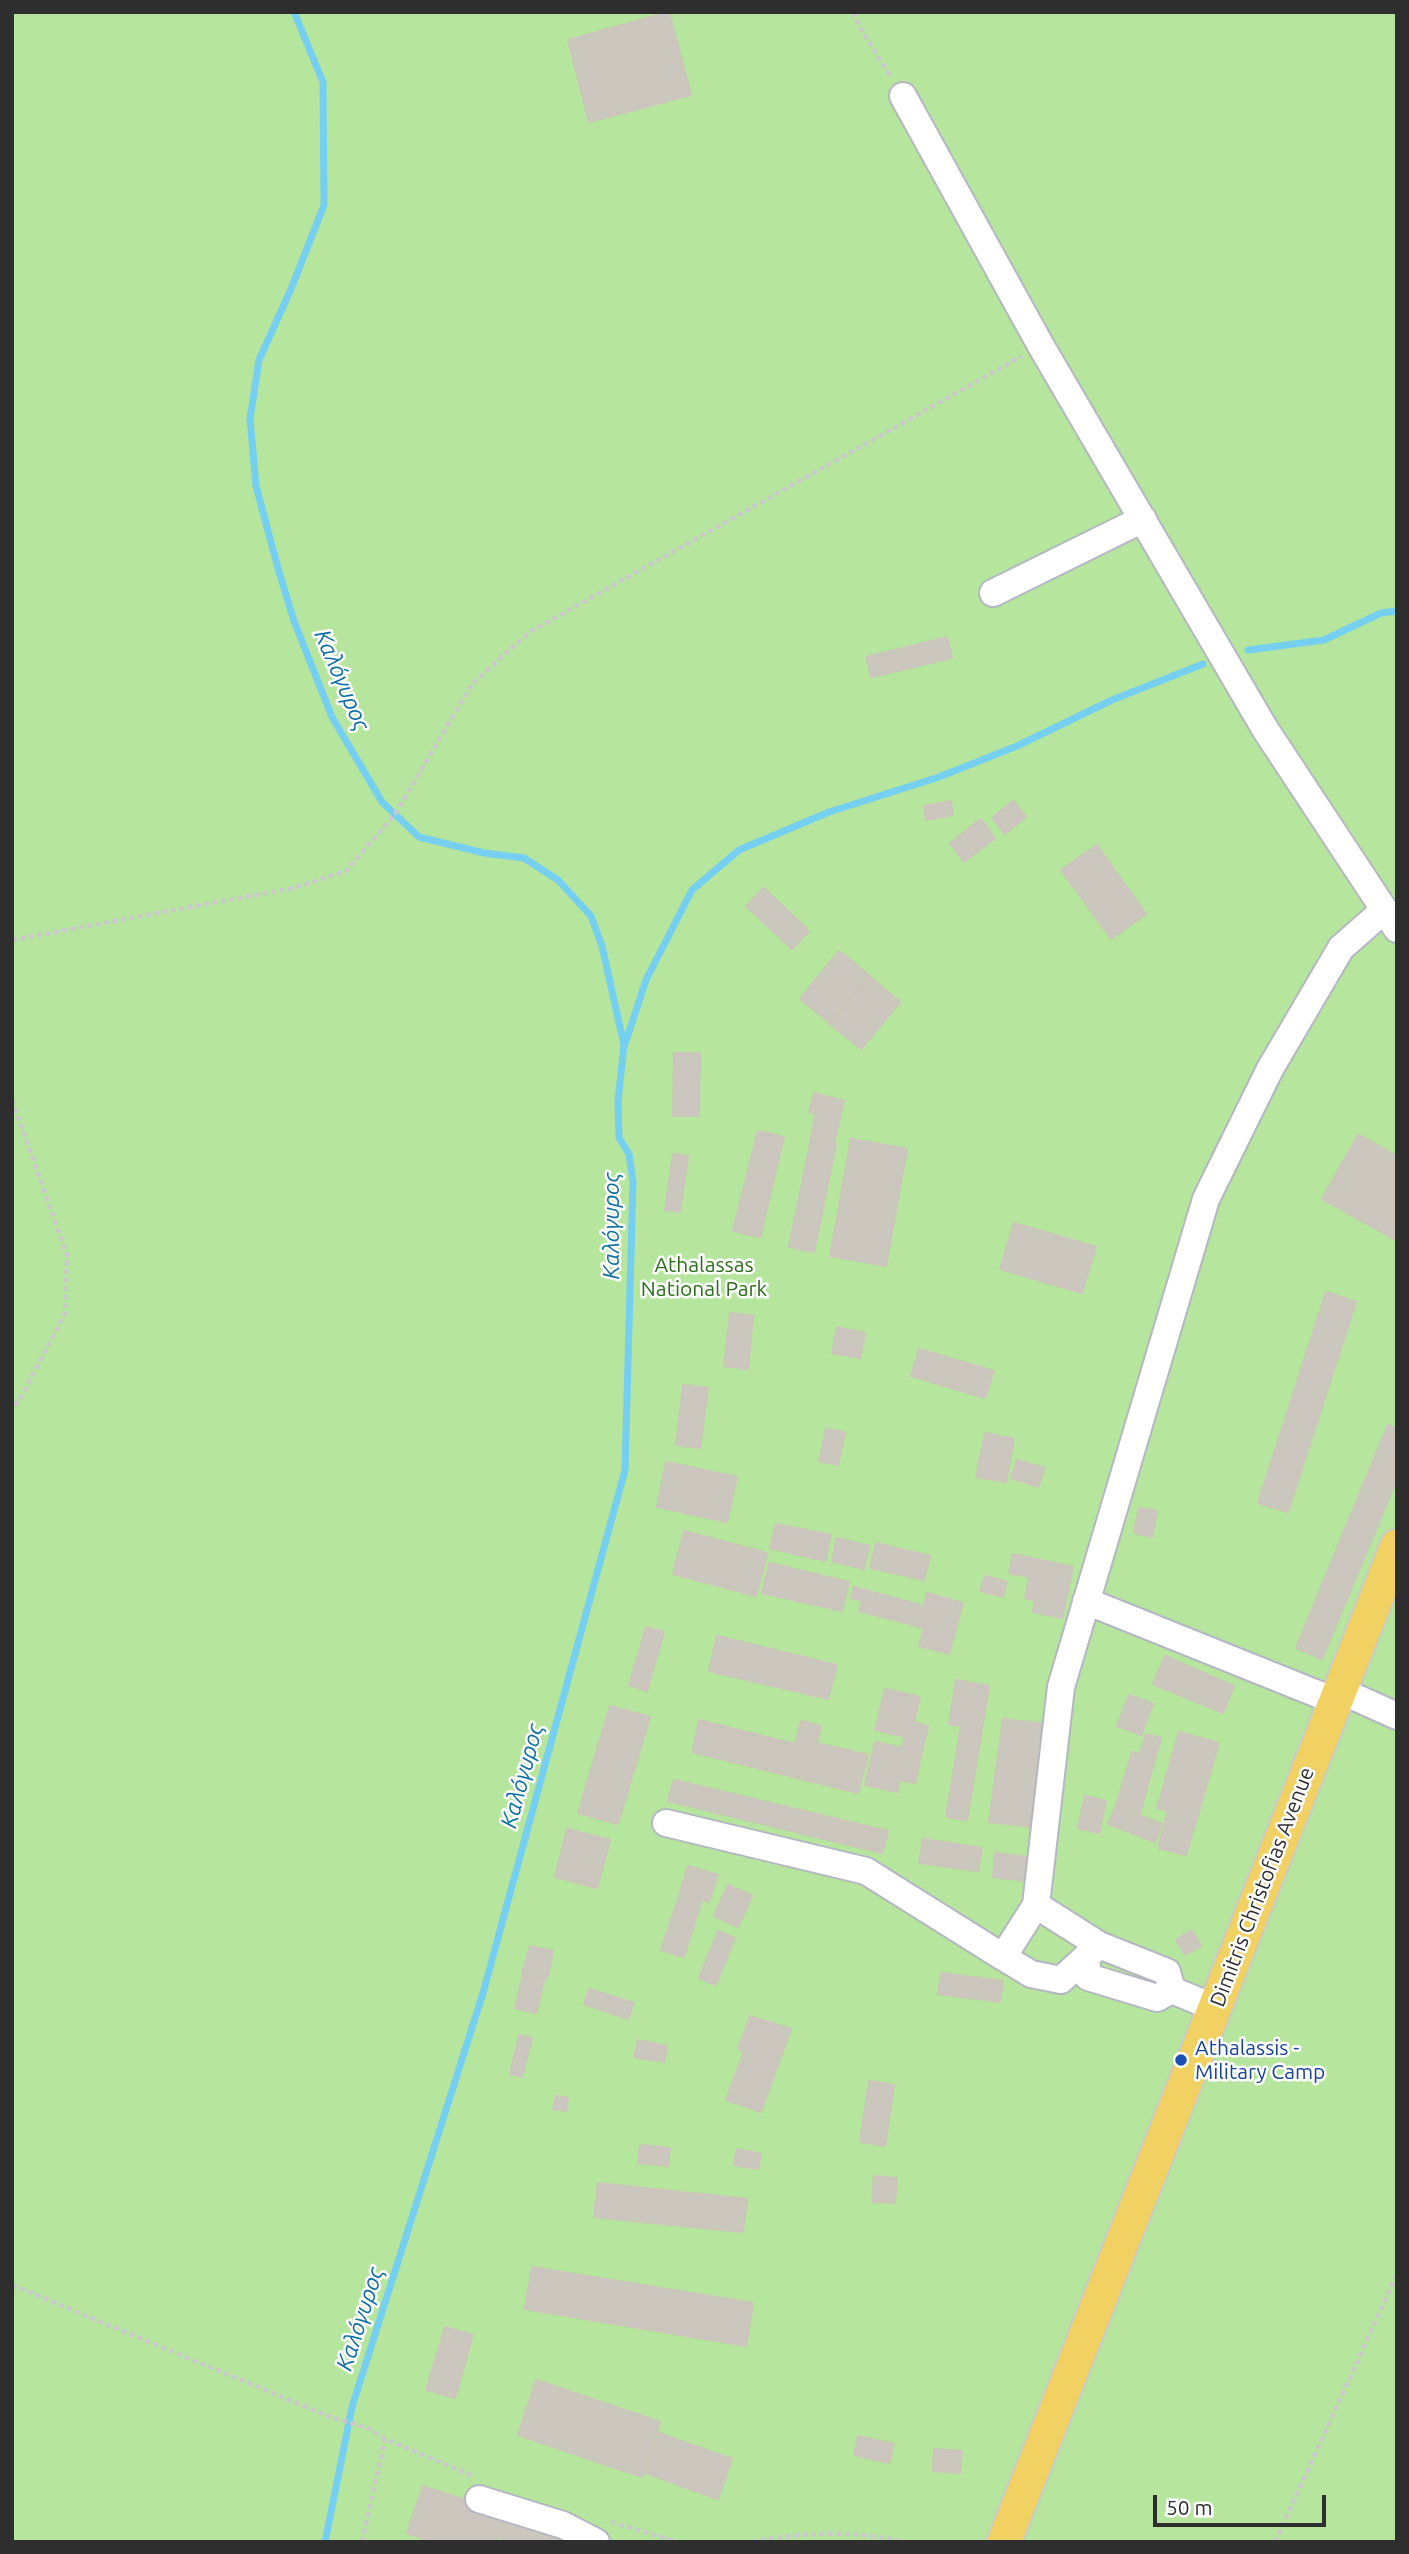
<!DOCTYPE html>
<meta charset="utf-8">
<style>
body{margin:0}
#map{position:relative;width:1409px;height:2554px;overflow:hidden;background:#efe9e1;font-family:Ubuntu,sans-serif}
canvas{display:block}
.frame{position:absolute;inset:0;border:14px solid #2e2e2e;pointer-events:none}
.scale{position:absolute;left:1153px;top:2495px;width:173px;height:32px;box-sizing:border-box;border:4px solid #2e2e2e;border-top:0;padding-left:9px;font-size:21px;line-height:24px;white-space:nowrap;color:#2e2e2e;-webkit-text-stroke:5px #fff;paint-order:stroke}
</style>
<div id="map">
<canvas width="1409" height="2554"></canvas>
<div class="frame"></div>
<div class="scale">50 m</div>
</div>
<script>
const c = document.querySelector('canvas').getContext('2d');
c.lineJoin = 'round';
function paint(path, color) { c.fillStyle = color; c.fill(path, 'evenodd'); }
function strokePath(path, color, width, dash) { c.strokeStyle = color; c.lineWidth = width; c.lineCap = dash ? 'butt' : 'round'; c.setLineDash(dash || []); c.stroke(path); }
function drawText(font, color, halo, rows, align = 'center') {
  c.font = font + ' Ubuntu,sans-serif'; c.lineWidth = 5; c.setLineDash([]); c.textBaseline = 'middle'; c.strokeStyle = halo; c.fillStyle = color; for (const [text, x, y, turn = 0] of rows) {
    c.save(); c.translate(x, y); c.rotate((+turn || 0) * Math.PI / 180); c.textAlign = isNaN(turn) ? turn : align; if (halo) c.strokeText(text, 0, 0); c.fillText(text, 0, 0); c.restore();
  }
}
const green = new Path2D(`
 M 12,12 L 1397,12 L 1397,2542 L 12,2542 Z`);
const stream = new Path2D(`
 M 294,12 L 323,82 L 324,205 L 291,289 L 259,360 L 250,419 L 256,486 L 279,572 L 294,621 L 332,717 L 382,802 L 419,837 L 484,853 L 524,858 L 558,880 L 591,916 L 602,946 L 624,1045 L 618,1101 L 619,1138 L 629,1154 L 633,1181 L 625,1470 L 483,1993 L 352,2407 L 325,2542
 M 1248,650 L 1324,640 L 1381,613 L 1397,611
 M 625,1044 L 646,980 L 692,890 L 739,850 L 829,812 L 939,777 L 1017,746 L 1112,700 L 1203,664`);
const building = new Path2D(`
 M 669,12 L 691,95 L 589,122 L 568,40 Z
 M 947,637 L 952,658 L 871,677 L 866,657 Z
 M 951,801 L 953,815 L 926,820 L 924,806 Z
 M 1013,801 L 1026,817 L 1005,834 L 992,818 Z
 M 981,819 L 995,838 L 964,862 L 950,843 Z
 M 1097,845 L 1146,914 L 1111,939 L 1061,870 Z
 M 764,888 L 809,931 L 792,949 L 746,906 Z
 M 839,951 L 869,975 L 830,1023 L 800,999 Z
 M 870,977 L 900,1002 L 861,1049 L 831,1025 Z
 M 674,1053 L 700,1053 L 699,1116 L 673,1116 Z
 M 814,1093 L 844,1101 L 834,1142 L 811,1137 L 816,1114 L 809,1112 Z
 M 758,1131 L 784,1137 L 760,1237 L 733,1231 Z
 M 1358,1135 L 1397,1156 L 1397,1241 L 1322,1199 Z
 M 811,1139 L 836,1144 L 814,1252 L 789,1247 Z
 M 851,1139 L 907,1149 L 886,1266 L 830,1256 Z
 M 673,1154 L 688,1156 L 680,1212 L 665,1210 Z
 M 1014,1223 L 1096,1247 L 1082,1293 L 1000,1269 Z
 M 1326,1292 L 1356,1302 L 1288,1512 L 1258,1503 Z
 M 730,1313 L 753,1316 L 748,1369 L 724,1366 Z
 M 837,1327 L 865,1333 L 860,1358 L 832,1353 Z
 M 919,1349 L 994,1371 L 985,1398 L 911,1376 Z
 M 683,1385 L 708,1388 L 700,1448 L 676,1445 Z
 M 1388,1425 L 1397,1429 L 1397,1479 L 1322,1659 L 1296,1648 Z
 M 826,1429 L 845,1432 L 838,1465 L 819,1461 Z
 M 985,1433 L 1014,1439 L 1006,1482 L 976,1477 Z
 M 1017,1460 L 1045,1468 L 1038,1487 L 1011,1478 Z
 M 666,1462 L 737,1477 L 727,1522 L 657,1507 Z
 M 1139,1508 L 1157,1511 L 1152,1537 L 1134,1533 Z
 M 776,1524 L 831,1535 L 825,1561 L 770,1548 Z
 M 684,1531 L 767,1553 L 756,1596 L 673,1574 Z
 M 837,1538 L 869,1546 L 864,1569 L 832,1561 Z
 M 876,1543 L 930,1556 L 924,1580 L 870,1568 Z
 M 1013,1554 L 1073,1567 L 1062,1618 L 1033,1612 L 1035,1601 L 1025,1598 L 1029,1577 L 1009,1573 Z
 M 769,1563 L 849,1582 L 842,1611 L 762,1593 Z
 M 985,1576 L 1007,1582 L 1003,1597 L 980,1591 Z
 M 854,1587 L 924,1606 L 927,1593 L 963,1603 L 949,1654 L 919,1646 L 924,1628 L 859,1611 L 862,1601 L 851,1598 Z
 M 646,1627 L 664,1632 L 647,1691 L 629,1685 Z
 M 717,1636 L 837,1665 L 828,1699 L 709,1671 Z
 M 1165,1656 L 1234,1686 L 1223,1713 L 1153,1684 Z
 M 956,1680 L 989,1686 L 967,1820 L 946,1817 L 961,1726 L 949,1724 Z
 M 885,1689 L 920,1697 L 914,1722 L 928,1726 L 915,1783 L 900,1780 L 897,1792 L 865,1785 L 875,1742 L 902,1748 L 905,1737 L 875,1730 Z
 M 1129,1695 L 1153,1704 L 1141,1735 L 1117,1726 Z
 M 610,1706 L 650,1717 L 618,1824 L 578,1813 Z
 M 1003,1719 L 1046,1724 L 1032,1827 L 989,1822 Z
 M 699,1720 L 795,1744 L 801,1721 L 821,1726 L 817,1743 L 868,1755 L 858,1793 L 692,1752 Z
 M 1179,1732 L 1219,1743 L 1186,1855 L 1158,1848 L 1168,1811 L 1157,1808 Z
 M 1146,1734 L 1161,1738 L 1140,1813 L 1116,1806 L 1132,1752 L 1140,1754 Z
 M 674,1780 L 888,1831 L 882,1853 L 668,1801 Z
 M 1085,1796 L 1106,1801 L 1099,1833 L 1078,1828 Z
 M 1116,1806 L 1131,1812 L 1124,1830 L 1108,1824 Z
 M 1133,1813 L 1162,1824 L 1155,1842 L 1126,1831 Z
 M 567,1829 L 610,1840 L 597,1888 L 555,1877 Z
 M 923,1839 L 982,1848 L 978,1871 L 919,1863 Z
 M 995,1853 L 1027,1857 L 1024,1881 L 993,1877 Z
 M 688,1866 L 718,1875 L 709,1902 L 680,1892 Z
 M 728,1885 L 752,1896 L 738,1927 L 714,1916 Z
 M 680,1893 L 702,1900 L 684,1957 L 661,1950 Z
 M 1192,1930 L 1201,1946 L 1185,1955 L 1176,1940 Z
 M 718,1931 L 735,1938 L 716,1985 L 699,1978 Z
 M 530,1946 L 553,1951 L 547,1979 L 522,1973 Z
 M 941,1973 L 1003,1981 L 1000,2002 L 938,1994 Z
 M 523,1975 L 544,1980 L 536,2013 L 515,2008 Z
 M 589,1989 L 634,2003 L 628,2019 L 584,2004 Z
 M 750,2016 L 791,2029 L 761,2112 L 726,2100 L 744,2051 L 738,2049 Z
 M 519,2035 L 532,2038 L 522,2077 L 510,2074 Z
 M 638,2040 L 667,2046 L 664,2062 L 634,2057 Z
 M 869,2081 L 894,2085 L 885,2146 L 860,2142 Z
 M 556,2096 L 568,2098 L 566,2111 L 553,2109 Z
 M 640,2145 L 670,2148 L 668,2166 L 638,2163 Z
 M 737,2149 L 761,2154 L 758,2169 L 734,2165 Z
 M 874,2176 L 897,2178 L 895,2203 L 872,2202 Z
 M 598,2183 L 747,2199 L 743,2232 L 594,2217 Z
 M 532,2267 L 753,2303 L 746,2346 L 525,2309 Z
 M 445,2327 L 473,2335 L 455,2398 L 426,2390 Z
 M 536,2380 L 660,2422 L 642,2477 L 518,2435 Z
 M 659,2433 L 732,2459 L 718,2499 L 645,2473 Z
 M 858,2436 L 894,2444 L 889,2463 L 854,2455 Z
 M 934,2449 L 962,2451 L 960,2473 L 933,2471 Z
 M 423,2486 L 563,2533 L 560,2542 L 511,2542 L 498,2537 L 496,2542 L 432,2542 L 407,2533 Z`);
const path = new Path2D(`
 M 853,12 L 860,28 L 891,77
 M 12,940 L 293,888 L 346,871 L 395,814 L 472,684 L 528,633 L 1022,356
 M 12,1100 L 67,1255 L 65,1313 L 19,1401 L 12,1407
 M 12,2285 L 328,2416 L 370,2429 L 385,2439 L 473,2476
 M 611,2522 L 677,2542
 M 362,2542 L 385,2439
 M 752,2542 C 803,2532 854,2530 905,2542
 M 1275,2542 L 1397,2274`);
const minor = new Path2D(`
 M 903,96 L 1041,346 L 1265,729 L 1397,929
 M 993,593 L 1143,519
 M 1086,1601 L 1335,1701
 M 1339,1690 L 1397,1716
 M 666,1823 L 866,1871 L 1003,1957
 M 1036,1905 L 1099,1945
 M 1086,1957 L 1088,1977 L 1157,1998 L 1172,1990
 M 1215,2008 L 1172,1990 L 1167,1972 L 1099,1945 L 1061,1980 L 1031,1974 L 1003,1957 L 1036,1905 L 1061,1687 L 1206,1199 L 1270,1069 L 1341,948 L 1383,911
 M 479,2499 L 563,2525 L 596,2542`);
const major = new Path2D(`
 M 1004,2542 L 1397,1546`);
const markers = [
 [1181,2060,7,"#1a4fb4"]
];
const parkNames = [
 ["Athalassas",704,1265],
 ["National Park",704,1289]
];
const streetNames = [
 ["Dimitris Christofias Avenue",1262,1887,-69]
];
const transitNames = [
 ["Athalassis -",1195,2048],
 ["Military Camp",1195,2072]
];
const waterNames = [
 ["Καλόγυρος",342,680,67],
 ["Καλόγυρος",611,1226,-90],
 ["Καλόγυρος",522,1776,-75],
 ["Καλόγυρος",360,2319,-72]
];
paint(green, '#b6e59e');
strokePath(stream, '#75cff0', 7);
paint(building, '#cbc7bf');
strokePath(building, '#cbc5ba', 2);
strokePath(minor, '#b4b7c1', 30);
strokePath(major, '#c9c9c9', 37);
strokePath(path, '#c9c9c9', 4.5, [5, 3.5]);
strokePath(minor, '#fff', 26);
strokePath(major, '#f2d163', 33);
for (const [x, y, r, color] of markers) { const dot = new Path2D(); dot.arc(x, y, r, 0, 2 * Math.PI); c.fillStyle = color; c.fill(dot); strokePath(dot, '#fff', 2.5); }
drawText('21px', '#2c6e1b', '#fff', parkNames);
drawText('21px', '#2e2e2e', '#fff', streetNames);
drawText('21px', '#164399', '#fff', transitNames, 'left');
drawText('italic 23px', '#0d6fa3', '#fff', waterNames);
</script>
